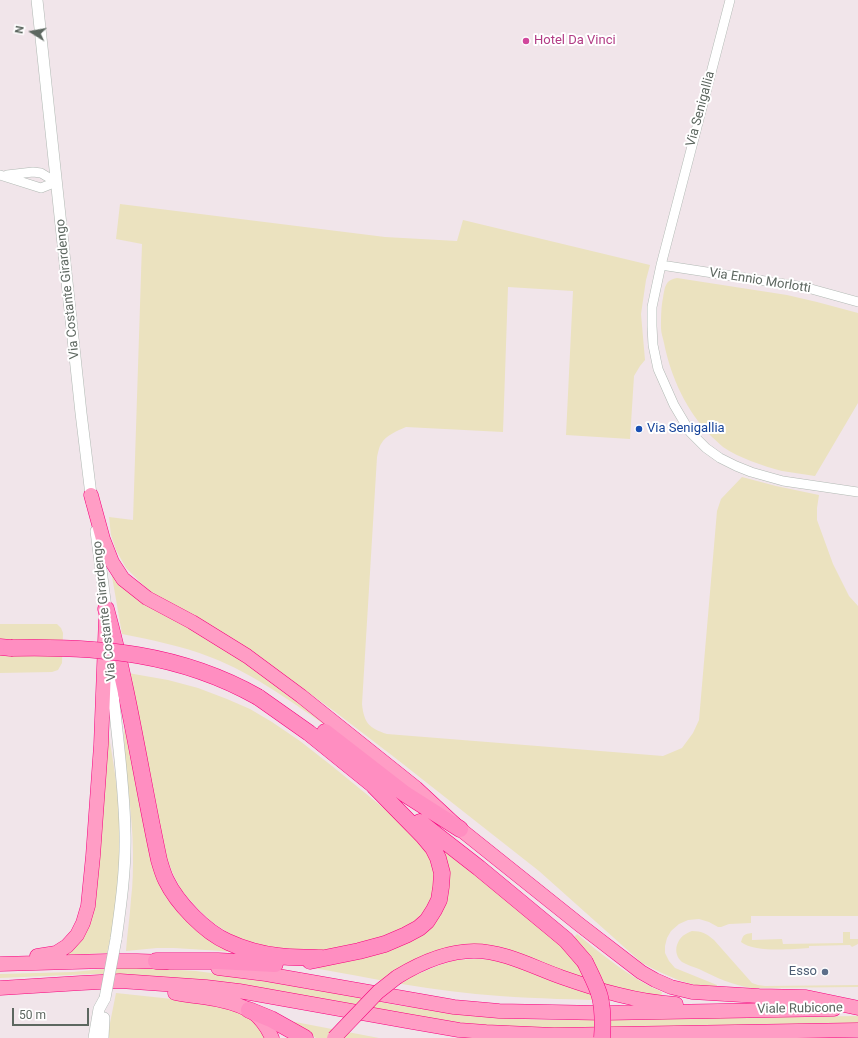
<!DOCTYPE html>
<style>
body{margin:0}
#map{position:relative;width:858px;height:1038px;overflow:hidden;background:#f1e5ea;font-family:Roboto,sans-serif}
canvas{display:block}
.north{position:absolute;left:12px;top:12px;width:40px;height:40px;-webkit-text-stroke:3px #fff;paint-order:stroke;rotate:281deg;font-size:11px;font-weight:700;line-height:16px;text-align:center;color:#5d6760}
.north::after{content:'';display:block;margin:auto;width:14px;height:18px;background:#5d6760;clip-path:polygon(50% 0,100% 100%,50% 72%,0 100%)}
.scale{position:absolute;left:12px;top:1008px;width:77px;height:18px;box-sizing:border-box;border:2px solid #5d6760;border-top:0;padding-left:5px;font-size:12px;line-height:14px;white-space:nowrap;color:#5d6760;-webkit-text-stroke:3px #fff;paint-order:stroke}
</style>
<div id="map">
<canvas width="858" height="1038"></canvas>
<div class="north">N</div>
<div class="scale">50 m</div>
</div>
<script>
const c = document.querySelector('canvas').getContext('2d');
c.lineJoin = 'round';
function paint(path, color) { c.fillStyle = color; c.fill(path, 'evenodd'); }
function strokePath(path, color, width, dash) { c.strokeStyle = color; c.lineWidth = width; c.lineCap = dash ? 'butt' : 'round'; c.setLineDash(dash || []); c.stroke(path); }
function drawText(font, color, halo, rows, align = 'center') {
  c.font = font + ' Roboto,sans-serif'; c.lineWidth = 4; c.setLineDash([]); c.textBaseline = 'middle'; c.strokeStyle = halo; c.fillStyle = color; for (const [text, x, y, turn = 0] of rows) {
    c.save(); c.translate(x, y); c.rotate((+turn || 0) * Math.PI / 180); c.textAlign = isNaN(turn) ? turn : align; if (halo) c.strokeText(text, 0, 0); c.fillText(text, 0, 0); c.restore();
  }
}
const green = new Path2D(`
 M 120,204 L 385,237 L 457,241 L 463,220 L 650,265 L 646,280 L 641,314 L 645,360 L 640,366 L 634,376 L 630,439 L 566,435 L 573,291 L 508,287 L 503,432 L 406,427 C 397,431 386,435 381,444 C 379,447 378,453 377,457 L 362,704 C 364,723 369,728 387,734 L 663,756 L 682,748 L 693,733 L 699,720 L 717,511 L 721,499 L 742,477 L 776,486 L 819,495 L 817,508 L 817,520 L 833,564 L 849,596 L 858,606 L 858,916 L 751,916 L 751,923 L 729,924 L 721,927 L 718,927 L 709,922 L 699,919 L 688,920 L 679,924 L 671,931 L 667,938 L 665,946 L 665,953 L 669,961 L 675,968 L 717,985 L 717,988 C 689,987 667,976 642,963 L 539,871 L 394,757 L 334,711 L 262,659 L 159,599 L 142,584 L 126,568 L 116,550 L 111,535 L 109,517 L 133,520 L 142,244 L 116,239 Z
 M 677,278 L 787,295 L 817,302 L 858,313 L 858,403 L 815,476 C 804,474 793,473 782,471 C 763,466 739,458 723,447 C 719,444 716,440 712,437 C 687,412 671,378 664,343 C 663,338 661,333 661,328 C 661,319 661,307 663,298 C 665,287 665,280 677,278 Z
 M 110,565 L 206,637 L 259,670 L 334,731 C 294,704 255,674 210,657 C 182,646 152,640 122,634 Z
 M 0,624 L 57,624 L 61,628 L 63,633 L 62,663 L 58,670 L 52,672 L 0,673 Z
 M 128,673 L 168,680 L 198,688 L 227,699 L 250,709 L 272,722 L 300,741 L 332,766 L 419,837 L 437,869 L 434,899 L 419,922 L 389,936 L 326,950 L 303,950 L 268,947 L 249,942 L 232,935 L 213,923 L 198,909 L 182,891 L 173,874 L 165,853 Z
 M 128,729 L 165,887 L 253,955 L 222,951 L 174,948 L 157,948 L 126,951 C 127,934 130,917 131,899 C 133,884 133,868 133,853 C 133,812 124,771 124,730 Z
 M 108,730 C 111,750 115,770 117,790 C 122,841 120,903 107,953 L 66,955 L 81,939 Z
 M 443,851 L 446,851 L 564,947 L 577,934 C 604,956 630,978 662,992 L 661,998 L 610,986 L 495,949 L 404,970 L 416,975 L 437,966 L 456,960 L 477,959 L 500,960 L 615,1001 C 576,999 538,999 500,996 C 435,992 371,978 308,967 L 425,931 Z
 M 692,931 C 702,931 707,934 714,940 L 752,983 L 758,985 L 765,986 L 858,985 L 858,987 L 752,988 C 732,985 717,978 699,969 C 694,967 687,965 682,962 C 677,958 675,951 677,945 C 680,936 685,934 692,931 Z
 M 843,932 L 850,932 L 850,939 L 858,939 L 858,944 L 852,947 L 850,945 L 809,946 L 809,948 C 792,949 755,953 741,942 C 743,935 744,934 752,933 L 752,940 L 782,939 L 783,944 L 843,943 Z
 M 124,967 L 196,971 L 242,977 L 277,982 L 396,1005 L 479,1016 L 519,1019 L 558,1020 L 858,1016 L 858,1026 L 523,1029 L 463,1023 L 394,1014 L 129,975 L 93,974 L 0,978 L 0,974 L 73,972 Z
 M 116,993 L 191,1001 L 233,1010 L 254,1019 L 268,1038 L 108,1038 L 110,1023 Z
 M 290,1021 L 379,1038 L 316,1038 L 306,1031 Z`);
const minor = new Path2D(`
 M 730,0 L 661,265 L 652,307 L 652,326 L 653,345 L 658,369 L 674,405 L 690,432 L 706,448 L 720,458 L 736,466 L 751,472 L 783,481 L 858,492
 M 0,175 L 41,188 L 56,182
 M 7,175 L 33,172 L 41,173 L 56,182
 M 661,265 L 804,287 L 858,302`);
const tertiary = new Path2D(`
 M 37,0 L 81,413 L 92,503
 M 96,531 L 107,616
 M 110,659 C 114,717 124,774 125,832 C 126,868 121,904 116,939
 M 94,1038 L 99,1009 L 105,998
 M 103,1038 L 104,1018`);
const trunk = new Path2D(`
 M 91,495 L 103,539 L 112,562 L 123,579 L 147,598 L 192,622 L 247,656 L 301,696 L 416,788 L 460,829 L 580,925 L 641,972 L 655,980 L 671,987 L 692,992 L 759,996 L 806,997 L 858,1008
 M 37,956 L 56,953 L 67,946 L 77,935 L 83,923 L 88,906 L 93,856 L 101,745 L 106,617
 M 0,964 L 107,961 L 137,961 L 167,962
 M 218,968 L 266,974 L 454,1007 L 499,1011 L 604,1013 L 834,1009
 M 397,977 C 420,963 446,951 474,951 C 504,951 533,967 561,977 C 598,990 637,1002 676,1004
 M 0,988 L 81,983 L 120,981 L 206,987 L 239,991 L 407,1021 L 459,1030 L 486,1032 L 554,1035 L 858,1030
 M 175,993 C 184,995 194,996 203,997 C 217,999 236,1003 249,1010 C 259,1015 268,1028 272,1038`);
const motorway = new Path2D(`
 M 106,609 C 129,692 141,776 159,860 C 161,867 163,874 166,880 C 177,903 205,932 228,942 C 243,949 261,954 278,956 C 292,958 307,957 321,958
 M 0,647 L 11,648
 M 258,697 L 309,733 L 382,792
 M 325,732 L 405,794 L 460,829
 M 420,822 L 479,868 L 554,930 L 566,940 L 585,962
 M 156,961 L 218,961 L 275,964
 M 310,961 L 359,951 L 385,944 L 406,935 L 419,928 L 427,921 L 434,910 L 439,900 L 441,887 L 442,873 L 438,858 L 433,848 L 423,836 L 374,786
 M 249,1010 L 271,1019 L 305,1038`);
const tertiaryBridge = new Path2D(`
 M 105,998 L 116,939`);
const trunkBridge = new Path2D(`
 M 334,1038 L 378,992 L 397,977`);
const motorwayBridge = new Path2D(`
 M 11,648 C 99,646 180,653 258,697
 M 585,962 C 590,973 597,985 600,997 C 603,1010 603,1025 602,1038`);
const markers = [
 [526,41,4,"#d1479c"],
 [639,429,4,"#1a4fb4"],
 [825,972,4,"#5c6f8a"]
];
const hotelNames = [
 ["Hotel Da Vinci",534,41]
];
const streetNames = [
 ["Via Senigallia",701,109,-75],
 ["Via Ennio Morlotti",760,281,9],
 ["Via Costante Girardengo",68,289,-96],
 ["Via Costante Girardengo",105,611,-96],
 ["Viale Rubicone",800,1009,-1]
];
const transitNames = [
 ["Via Senigallia",647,429]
];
const serviceNames = [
 ["Esso",817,972]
];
paint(green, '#ebe2bf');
strokePath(minor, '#b1b9b4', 10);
strokePath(tertiary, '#b1b9b4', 12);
strokePath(trunk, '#f6007d', 15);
strokePath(motorway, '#f6007d', 17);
strokePath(minor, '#fff', 9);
strokePath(tertiary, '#fff', 11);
strokePath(trunk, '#ff9dc5', 14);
strokePath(motorway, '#ff8ec1', 16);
strokePath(tertiaryBridge, '#b1b9b4', 12, []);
strokePath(trunkBridge, '#f6007d', 15, []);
strokePath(motorwayBridge, '#f6007d', 17, []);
strokePath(tertiaryBridge, '#fff', 11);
strokePath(trunkBridge, '#ff9dc5', 14);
strokePath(motorwayBridge, '#ff8ec1', 16);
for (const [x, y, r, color] of markers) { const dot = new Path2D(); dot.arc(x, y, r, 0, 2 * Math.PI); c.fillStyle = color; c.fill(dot); strokePath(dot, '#fff', 1.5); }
drawText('13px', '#b23c85', '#fff', hotelNames, 'left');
drawText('13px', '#5d6760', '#fff', streetNames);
drawText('13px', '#164399', '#fff', transitNames, 'left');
drawText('13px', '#4e5e75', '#fff', serviceNames, 'right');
</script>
